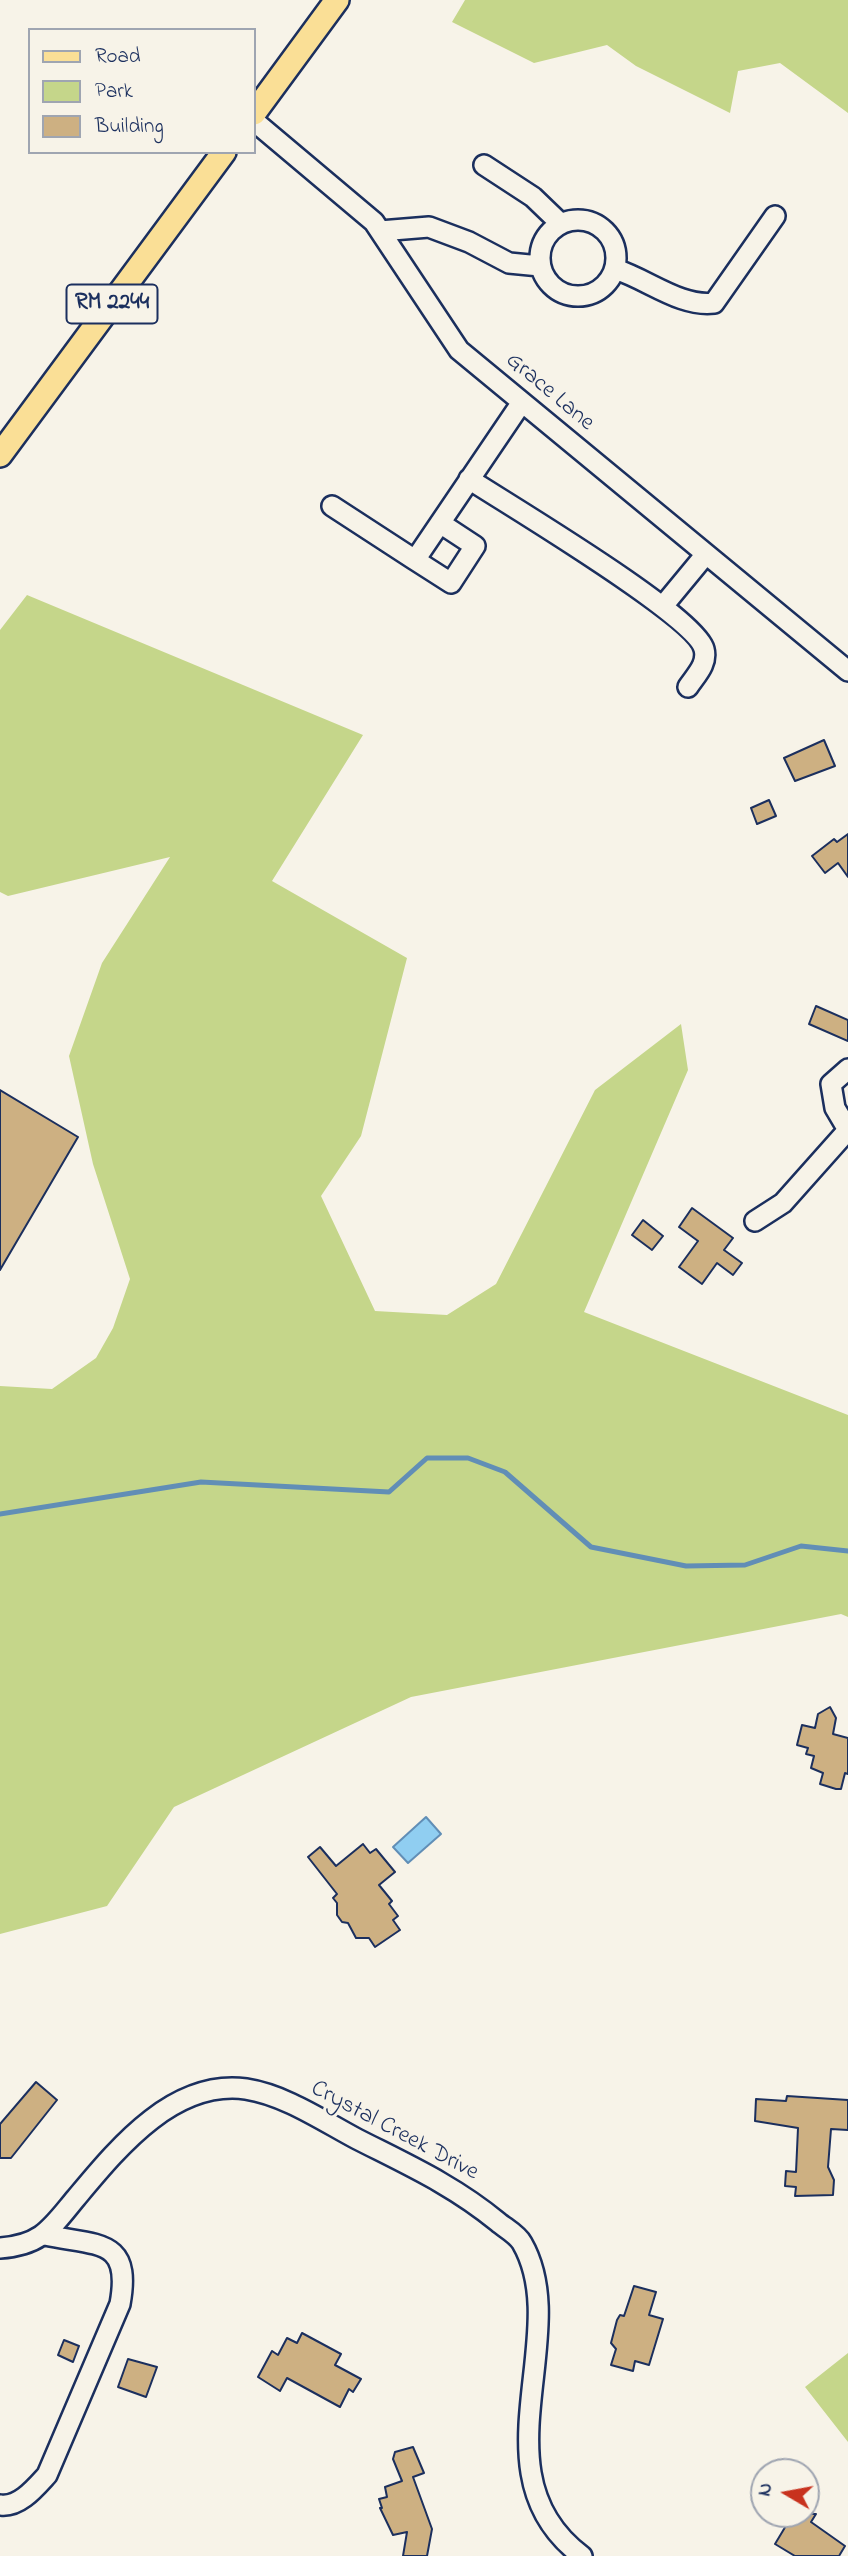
<!DOCTYPE html>
<style>
body{margin:0}
#map{position:relative;width:848px;height:2556px;overflow:hidden;background:#f7f3e8;font-family:"Indie Flower",sans-serif}
canvas{display:block}
.legend{position:absolute;left:28px;top:28px;width:228px;height:126px;box-sizing:border-box;background:#f7f3e8;border:2px solid #9fa5b1;margin:0;padding:9px 12px;list-style:none;font-size:21px;color:#1b2f5e}
.legend li{display:flex;align-items:center;gap:14px;height:35px}
.legend b{width:35px;border:2px solid #9fa5b1}
.north{position:absolute;left:750px;top:2458px;width:70px;height:70px;box-sizing:border-box;background:#f7f3e8;border:2px solid #9fa5b1;border-radius:50%;rotate:280deg;font-size:19px;font-weight:700;line-height:28px;text-align:center;color:#1b2f5e}
.north::after{content:'';display:block;margin:auto;width:24px;height:32px;background:#c8321e;clip-path:polygon(50% 0,100% 100%,50% 72%,0 100%)}
</style>
<div id="map">
<canvas width="848" height="2556"></canvas>
<ul class="legend">
<li><b style="height:9px;background:#fadf96"></b>Road</li>
<li><b style="height:19px;background:#c5d68a"></b>Park</li>
<li><b style="height:19px;background:#cdb082"></b>Building</li>
</ul>
<div class="north">N</div>
</div>
<script>
const c = document.querySelector('canvas').getContext('2d');
c.lineJoin = 'round';
function paint(path, color) { c.fillStyle = color; c.fill(path, 'evenodd'); }
function strokePath(path, color, width, dash) { c.strokeStyle = color; c.lineWidth = width; c.lineCap = dash ? 'butt' : 'round'; c.setLineDash(dash || []); c.stroke(path); }
function drawText(font, color, halo, rows, align = 'center') {
  c.font = font + ' "Indie Flower",sans-serif'; c.lineWidth = 6; c.setLineDash([]); c.textBaseline = 'middle'; c.strokeStyle = halo; c.fillStyle = color; for (const [text, x, y, turn = 0] of rows) {
    c.save(); c.translate(x, y); c.rotate((+turn || 0) * Math.PI / 180); c.textAlign = isNaN(turn) ? turn : align; if (halo) c.strokeText(text, 0, 0); c.fillText(text, 0, 0); c.restore();
  }
}
const green = new Path2D(`
 M 465,0 L 848,0 L 848,113 L 780,63 L 738,71 L 730,113 L 636,66 L 607,45 L 534,63 L 452,22 Z
 M 27,595 L 363,735 L 272,881 L 407,958 L 361,1136 L 321,1196 L 375,1311 L 447,1315 L 496,1284 L 595,1090 L 681,1024 L 688,1070 L 584,1312 L 848,1415 L 848,1617 L 841,1614 L 411,1697 L 174,1807 L 107,1906 L 0,1934 L 0,1386 L 52,1389 L 96,1358 L 113,1328 L 130,1279 L 93,1164 L 69,1056 L 102,963 L 170,857 L 8,896 L 0,892 L 0,630 Z
 M 848,2353 L 848,2442 L 805,2387 Z`);
const water = new Path2D(`
 M 426,1817 L 441,1834 L 408,1863 L 393,1847 Z`);
const stream = new Path2D(`
 M 0,1514 L 201,1482 L 389,1492 L 427,1458 L 468,1458 L 505,1472 L 591,1547 L 686,1566 L 745,1565 L 801,1546 L 848,1551`);
const building = new Path2D(`
 M 824,740 L 835,766 L 795,781 L 784,758 Z
 M 769,800 L 776,816 L 757,824 L 751,808 Z
 M 848,834 L 848,877 L 838,863 L 825,873 L 812,856 L 834,839 L 837,842 Z
 M 816,1006 L 848,1020 L 848,1041 L 809,1024 Z
 M 0,1090 L 78,1137 L 0,1270 Z
 M 692,1208 L 733,1238 L 724,1250 L 742,1263 L 733,1275 L 717,1263 L 702,1284 L 679,1267 L 698,1241 L 679,1227 Z
 M 643,1220 L 663,1236 L 652,1250 L 632,1235 Z
 M 830,1707 L 836,1718 L 833,1734 L 848,1738 L 848,1774 L 845,1773 L 841,1789 L 836,1789 L 820,1784 L 823,1773 L 811,1768 L 814,1756 L 806,1754 L 808,1748 L 797,1745 L 802,1725 L 815,1728 L 818,1714 Z
 M 363,1844 L 370,1853 L 376,1849 L 395,1872 L 379,1885 L 392,1901 L 389,1904 L 398,1916 L 393,1920 L 400,1930 L 375,1947 L 369,1938 L 356,1938 L 348,1923 L 342,1922 L 337,1915 L 337,1903 L 333,1898 L 337,1894 L 308,1857 L 320,1847 L 336,1866 Z
 M 36,2082 L 57,2100 L 11,2158 L 0,2158 L 0,2124 Z
 M 787,2096 L 848,2100 L 848,2130 L 831,2129 L 828,2167 L 834,2180 L 833,2195 L 795,2196 L 796,2187 L 785,2186 L 786,2171 L 796,2172 L 798,2128 L 755,2121 L 756,2099 L 786,2101 Z
 M 634,2286 L 656,2292 L 649,2315 L 663,2319 L 649,2365 L 635,2361 L 633,2371 L 611,2365 L 616,2349 L 611,2343 L 617,2320 L 620,2315 L 624,2316 Z
 M 302,2333 L 341,2354 L 335,2365 L 361,2379 L 353,2392 L 349,2389 L 340,2407 L 287,2378 L 280,2391 L 258,2377 L 272,2351 L 278,2355 L 287,2338 L 297,2343 Z
 M 64,2340 L 79,2346 L 73,2362 L 58,2355 Z
 M 128,2359 L 157,2367 L 146,2397 L 118,2387 Z
 M 413,2447 L 424,2473 L 413,2477 L 432,2529 L 427,2556 L 403,2556 L 407,2532 L 393,2535 L 380,2508 L 382,2508 L 379,2499 L 387,2497 L 385,2487 L 402,2481 L 393,2459 L 395,2452 Z
 M 770,2514 L 816,2514 L 811,2522 L 845,2546 L 839,2556 L 795,2556 L 775,2544 L 787,2524 Z`);
const minor = new Path2D(`
 M 254,121 L 374,222 L 459,350 L 848,671
 M 484,165 L 533,197 L 560,223
 M540 258a38 38 0 1 1 76 0a38 38 0 1 1-76 0Z
 M 380,231 L 429,227 L 469,242 L 509,263 L 540,266
 M 615,269 C 649,280 680,307 714,303 L 775,216
 M 469,479 C 507,504 696,616 704,649 C 708,664 696,675 688,687
 M 332,506 L 415,560 L 522,402
 M 415,560 L 451,583 L 475,546 L 440,523
 M 663,606 L 706,554
 M 848,1069 L 831,1084 L 835,1108 L 848,1130
 M 755,1221 L 783,1203 L 848,1130
 M 0,2248 C 42,2245 51,2228 76,2198 C 117,2149 173,2079 246,2089 C 285,2095 323,2121 357,2139 C 408,2165 453,2185 498,2222 C 505,2228 517,2234 522,2243 C 575,2335 472,2474 582,2556
 M 0,2505 C 19,2508 36,2487 47,2475 L 120,2304 C 132,2238 98,2246 45,2235`);
const major = new Path2D(`
 M 254,113 L 337,0
 M 0,455 L 224,152`);
const shields = [
 [112,304,91]
];
const shieldNames = [
 ["RM 2244",112,304]
];
const streetNames = [
 ["Grace Lane",549,393,40],
 ["Crystal Creek Drive",394,2132,28]
];
paint(green, '#c5d68a');
paint(water, '#90cef1');
strokePath(water, '#618eb6', 2);
strokePath(stream, '#618eb6', 5);
paint(building, '#cdb082');
strokePath(building, '#1b2f5e', 2);
strokePath(minor, '#1b2f5e', 24);
strokePath(major, '#1b2f5e', 28);
strokePath(minor, '#f7f3e8', 19);
strokePath(major, '#fadf96', 23);
for (const [x, y, w] of shields) { const box = new Path2D(); box.roundRect(x - w / 2, y - 19.5, w, 39, 5); c.fillStyle = '#f7f3e8'; c.fill(box); strokePath(box, '#1b2f5e', 2); }
drawText('bold 23px', '#1b2f5e', null, shieldNames);
drawText('24px', '#1b2f5e', '#f7f3e8', streetNames);
</script>
